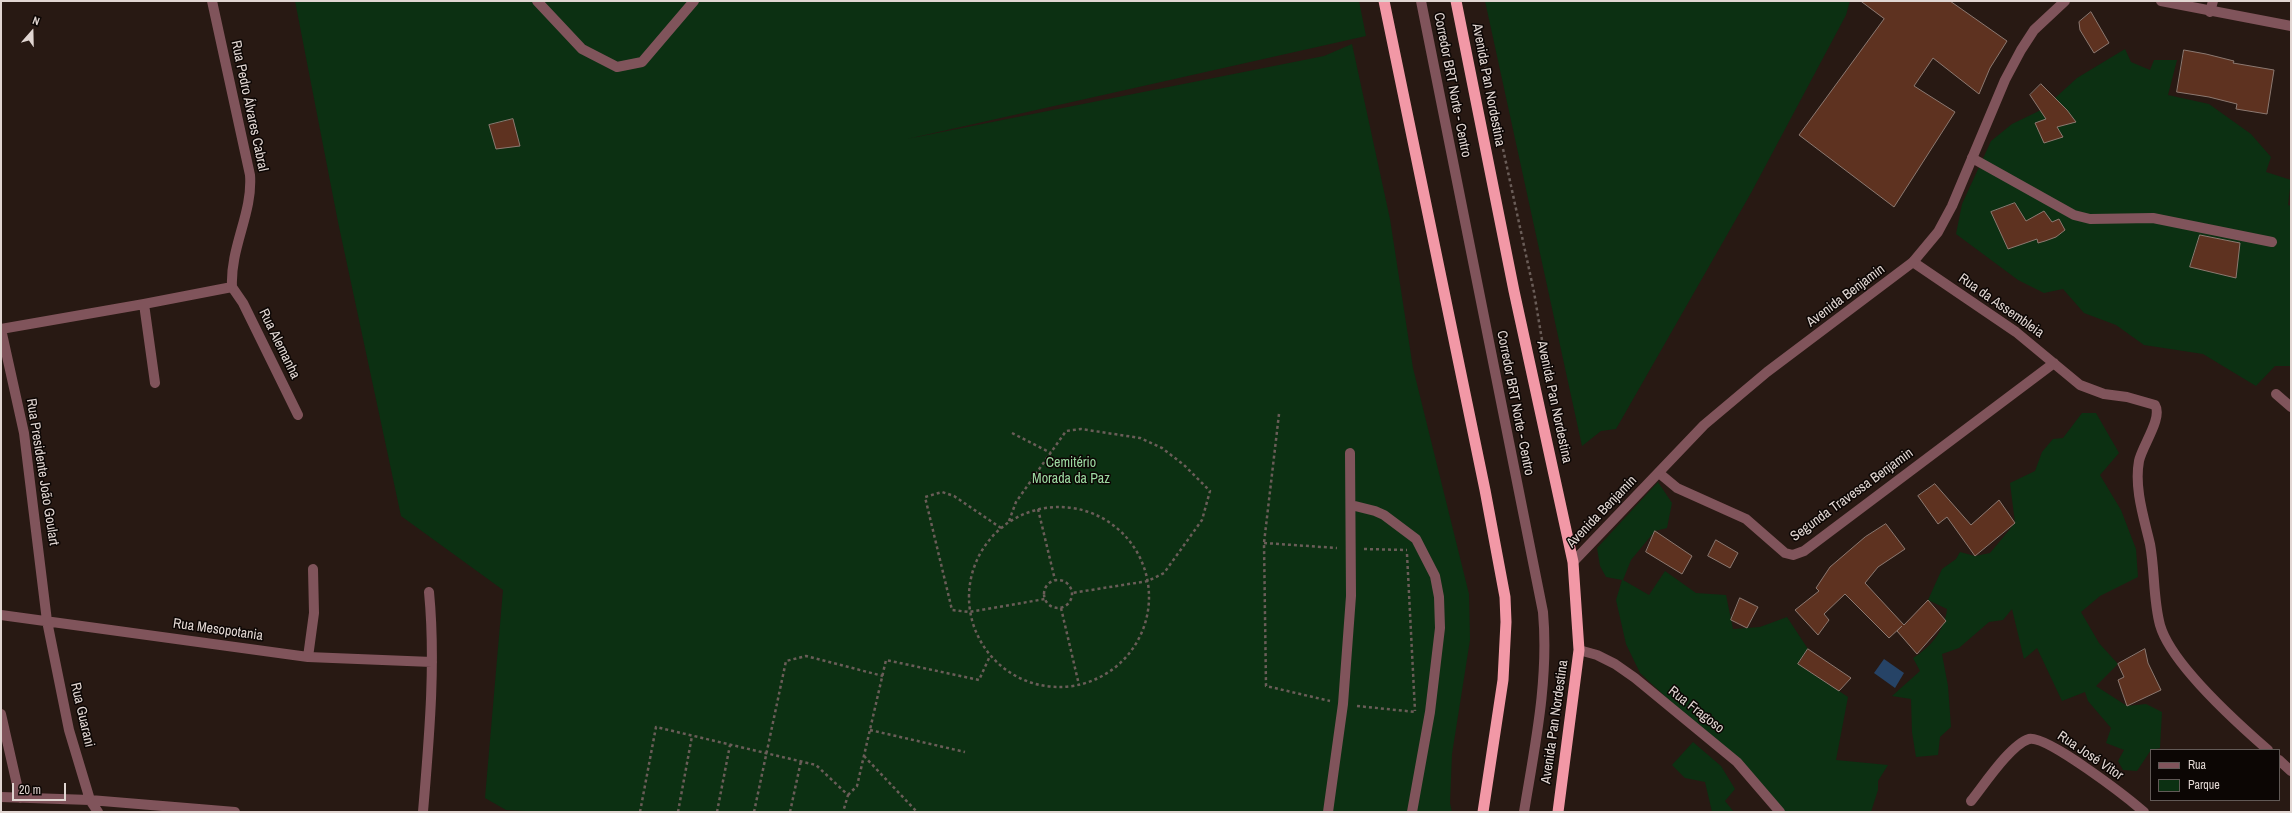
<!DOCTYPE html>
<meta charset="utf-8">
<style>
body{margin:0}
#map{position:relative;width:2292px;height:813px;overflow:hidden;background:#281913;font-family:"Archivo Narrow",sans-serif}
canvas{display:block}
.frame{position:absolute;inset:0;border:2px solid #e1d6d2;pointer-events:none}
.legend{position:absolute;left:2150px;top:749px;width:130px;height:52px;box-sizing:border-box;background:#0c0604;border:1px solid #615956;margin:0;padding:5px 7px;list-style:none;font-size:12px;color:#e1d6d2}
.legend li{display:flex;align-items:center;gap:8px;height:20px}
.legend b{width:20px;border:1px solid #615956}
.north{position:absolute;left:12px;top:12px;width:40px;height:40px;-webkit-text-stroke:3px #0c0604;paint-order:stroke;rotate:20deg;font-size:11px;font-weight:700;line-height:16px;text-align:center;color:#e1d6d2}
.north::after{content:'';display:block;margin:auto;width:14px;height:18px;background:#e1d6d2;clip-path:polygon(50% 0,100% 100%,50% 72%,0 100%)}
.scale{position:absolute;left:12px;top:783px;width:54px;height:18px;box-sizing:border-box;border:2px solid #e1d6d2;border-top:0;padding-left:5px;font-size:12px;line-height:14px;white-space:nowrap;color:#e1d6d2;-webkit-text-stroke:3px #0c0604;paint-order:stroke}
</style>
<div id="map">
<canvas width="2292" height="813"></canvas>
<div class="frame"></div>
<ul class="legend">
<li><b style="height:5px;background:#80545b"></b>Rua</li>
<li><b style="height:11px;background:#0c3012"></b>Parque</li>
</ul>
<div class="north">N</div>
<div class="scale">20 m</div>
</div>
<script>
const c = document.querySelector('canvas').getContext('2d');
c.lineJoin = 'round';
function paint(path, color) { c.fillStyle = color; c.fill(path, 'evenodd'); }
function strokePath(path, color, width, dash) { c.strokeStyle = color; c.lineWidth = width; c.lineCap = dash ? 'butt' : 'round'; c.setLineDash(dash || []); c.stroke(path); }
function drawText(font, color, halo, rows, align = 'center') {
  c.font = font + ' "Archivo Narrow",sans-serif'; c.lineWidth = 3; c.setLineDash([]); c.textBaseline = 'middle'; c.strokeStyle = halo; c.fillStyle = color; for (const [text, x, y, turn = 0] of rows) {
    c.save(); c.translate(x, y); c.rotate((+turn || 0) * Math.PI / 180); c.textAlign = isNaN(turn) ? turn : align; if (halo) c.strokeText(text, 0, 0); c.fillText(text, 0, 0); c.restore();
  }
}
const green = new Path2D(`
 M 295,1 L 1359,1 L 1366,36 L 907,139 L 1324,56 L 1352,44 L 1390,219 L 1413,368 L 1469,594 L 1470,640 L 1452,754 L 1450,803 L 1452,812 L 544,812 L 506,810 L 485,798 L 503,590 L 401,516 L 338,222 Z
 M 1485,1 L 1850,1 L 1846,15 L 1751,193 L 1616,429 L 1601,431 L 1582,446 Z
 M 2125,49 L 2131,62 L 2150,70 L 2154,60 L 2177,60 L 2168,95 L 2209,104 L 2251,134 L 2271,157 L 2266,172 L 2291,180 L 2288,205 L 2291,206 L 2291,366 L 2275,366 L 2256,386 L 2203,354 L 2144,345 L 2116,325 L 2084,313 L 2063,289 L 2044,293 L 2018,280 L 1956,234 L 1962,204 L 1991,141 L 2012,124 L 2043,109 L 2077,78 Z
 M 2082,413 L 2096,413 L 2119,453 L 2100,475 L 2121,510 L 2136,549 L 2138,577 L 2100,596 L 2081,612 L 2099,643 L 2118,664 L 2096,686 L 2127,706 L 2146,704 L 2162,712 L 2160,748 L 2151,750 L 2137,771 L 2123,770 L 2118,761 L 2124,750 L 2106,743 L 2111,728 L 2088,701 L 2085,692 L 2062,701 L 2037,648 L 2024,659 L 2012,609 L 2003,620 L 1989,622 L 1959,648 L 1942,654 L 1948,686 L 1951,727 L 1940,737 L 1938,755 L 1916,757 L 1912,732 L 1911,699 L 1892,696 L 1920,671 L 1913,658 C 1930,648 1945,630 1947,609 L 1928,600 L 1942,569 L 1956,559 L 1960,552 L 1975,556 L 1990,553 L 2015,523 L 2010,483 L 2035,471 L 2042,452 L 2053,439 L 2063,438 Z
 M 1658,482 L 1672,503 L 1667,528 L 1655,531 L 1631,560 L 1623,580 L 1649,595 L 1665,571 L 1696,593 L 1726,595 L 1733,629 L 1760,627 L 1787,617 L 1808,649 L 1798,664 L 1848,697 L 1836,760 L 1888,765 L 1878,781 L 1878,790 L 1871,812 L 1784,812 L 1736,762 L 1640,673 L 1626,644 L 1616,600 L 1622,580 L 1606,577 L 1600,566 L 1597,548 Z
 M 1693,742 L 1721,766 L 1735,789 L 1725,801 L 1734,812 L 1712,812 L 1705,782 L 1685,778 L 1672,765 Z`);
const water = new Path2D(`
 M 1884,659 L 1904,673 L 1895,688 L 1874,673 Z`);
const building = new Path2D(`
 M 1861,1 L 1950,1 L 2007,41 L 1990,68 L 1979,94 L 1933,58 L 1914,86 L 1955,112 L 1894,207 L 1799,135 L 1884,19 Z
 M 2091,12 L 2109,43 L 2094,53 L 2080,30 L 2079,22 Z
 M 2184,50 L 2206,54 L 2234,61 L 2233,63 L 2274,70 L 2267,114 L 2236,109 L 2237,104 L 2209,97 L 2177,92 Z
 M 2041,84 L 2067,110 L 2076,122 L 2057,127 L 2063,137 L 2044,143 L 2035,123 L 2046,119 L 2030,95 Z
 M 513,119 L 520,146 L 496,149 L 489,125 Z
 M 2015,203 L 2026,221 L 2044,211 L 2052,222 L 2059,219 L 2065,230 L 2056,237 L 2045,241 L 2038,243 L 2037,239 L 2008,249 L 1991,212 Z
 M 2200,235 L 2240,243 L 2236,278 L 2190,267 Z
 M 1935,484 L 1971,525 L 1999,500 L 2015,523 L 1975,556 L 1947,517 L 1938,524 L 1918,496 Z
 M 1886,524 L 1905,549 L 1878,567 L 1865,583 L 1904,625 L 1928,600 L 1946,621 L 1917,654 L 1897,631 L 1902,626 L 1889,638 L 1845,594 L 1824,614 L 1829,620 L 1818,635 L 1795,610 L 1819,591 L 1816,588 L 1830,567 L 1865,537 Z
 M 1655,531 L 1692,556 L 1682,574 L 1646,552 Z
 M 1716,540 L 1738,553 L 1730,568 L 1708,556 Z
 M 1740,598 L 1758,607 L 1747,628 L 1731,620 Z
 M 1808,649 L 1851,678 L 1839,691 L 1798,664 Z
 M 2145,649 L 2148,663 L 2161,690 L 2127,706 L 2118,680 L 2124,677 L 2118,664 Z`);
const path = new Path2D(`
 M 1484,61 L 1534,292 L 1544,352
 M 1279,414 L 1264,543 L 1266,686 L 1330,701
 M 1012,433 L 1051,453
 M969 597a90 90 0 1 1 180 0a90 90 0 1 1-180 0Z
 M 1038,509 L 1055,580
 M 1009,521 L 1016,502 L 1066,431 L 1081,429 L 1140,438 L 1162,448 L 1184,465 L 1210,491 L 1202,520 L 1164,573 L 1148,581 L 1072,593
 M 1001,528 L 954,496 L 942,492 L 925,497 L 952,610 L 969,612 L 1045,599
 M 1264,543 L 1337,548
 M 1364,549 L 1407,550
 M 1407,554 L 1415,711
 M1044 594a14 14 0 1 1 28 0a14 14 0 1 1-28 0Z
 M 1061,608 L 1079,685
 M 1357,706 L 1416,712
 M 870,730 L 965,752
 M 864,756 L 917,812
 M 848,795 L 857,786 L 886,660 L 979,680 L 990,656
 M 640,812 L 656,727 L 816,765 L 848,795 L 843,812
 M 678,812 L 692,736
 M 717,812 L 730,745
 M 754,812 L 786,661 L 806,656 L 883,676
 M 790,812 L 801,761`);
const service = new Path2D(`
 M 537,1 L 582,49 L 617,67 L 642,62 L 694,1
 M 1421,1 L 1543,612 C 1549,680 1535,745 1524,812
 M 1351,505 L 1375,511 L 1384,515 L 1416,539 L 1435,576 L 1439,597 L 1440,628 L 1430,712 L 1412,812
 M 1328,812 L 1343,704 L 1351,596 L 1350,453`);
const minor = new Path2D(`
 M 212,1 L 250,175 C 253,213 230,247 232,287
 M 2210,12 L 2213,1
 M 1972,158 L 2074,215 L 2090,219 L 2153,218 L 2272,242
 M 1913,262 L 2016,332 L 2080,385 L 2104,394 L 2127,397 L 2155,405 C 2163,418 2142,446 2139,461 C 2134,488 2144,518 2150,544 C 2155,571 2153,599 2160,625 C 2171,664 2237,723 2268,750
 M 232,287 L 243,303 L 298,415
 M 144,304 L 155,383
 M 2276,394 L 2291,407
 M 1659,473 L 1677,488 L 1746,519 L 1785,553 L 1793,555 L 1804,551 L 2054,363
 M 1,615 L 308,657 L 432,662
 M 1579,650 L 1597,655 L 1615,664 L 1635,678 L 1737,762 L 1780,812
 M 308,657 L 314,613 L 313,569
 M 1,714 L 20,798
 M 2279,760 L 2291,771
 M 1,797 L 90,800 L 235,812
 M 1971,801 C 1984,785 2010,745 2029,739 C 2047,735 2128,798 2144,812
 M 98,812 L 90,800 L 69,730 L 47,621 L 24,433 L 1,329 L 144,304 L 232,287
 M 423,812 C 429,739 436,664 429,592`);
const tertiary = new Path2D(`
 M 2161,1 L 2291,26
 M 1573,562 L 1704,425 L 1767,372 L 1913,262 L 1938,232 L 1952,206 L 2005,80 L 2021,50 L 2034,30 L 2065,1`);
const trunk = new Path2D(`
 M 1384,1 L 1485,490 L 1505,597 L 1506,622 L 1503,680 L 1483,812
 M 1456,1 L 1514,291 L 1573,562 L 1579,650 L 1558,812`);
const streetNames = [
 ["Corredor BRT Norte - Centro",1452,85,79],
 ["Avenida Pan Nordestina",1488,85,79],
 ["Rua Pedro Álvares Cabral",249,106,78],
 ["Avenida Benjamin",1846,296,-37],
 ["Rua da Assembleia",2001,306,35],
 ["Rua Alemanha",279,344,64],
 ["Avenida Pan Nordestina",1554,402,78],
 ["Corredor BRT Norte - Centro",1515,403,79],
 ["Rua Presidente João Goulart",42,472,81],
 ["Segunda Travessa Benjamin",1852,495,-36],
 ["Avenida Benjamin",1602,512,-46],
 ["Rua Mesopotania",218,630,8],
 ["Rua Fragoso",1696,710,38],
 ["Rua Guarani",82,715,77],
 ["Avenida Pan Nordestina",1555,722,-82],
 ["Rua José Vitor",2090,756,34]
];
const parkNames = [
 ["Cemitério",1071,463],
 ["Morada da Paz",1071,479]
];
paint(green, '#0c3012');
paint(water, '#264366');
paint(building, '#5e3220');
strokePath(building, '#8c7971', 1);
strokePath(path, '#6a5d58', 2.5, [3, 3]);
strokePath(service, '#80545b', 10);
strokePath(minor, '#80545b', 10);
strokePath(tertiary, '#80545b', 10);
strokePath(trunk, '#f298a6', 11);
drawText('14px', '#e1d6d2', '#0c0604', streetNames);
drawText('14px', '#9edba3', '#0c0604', parkNames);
</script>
